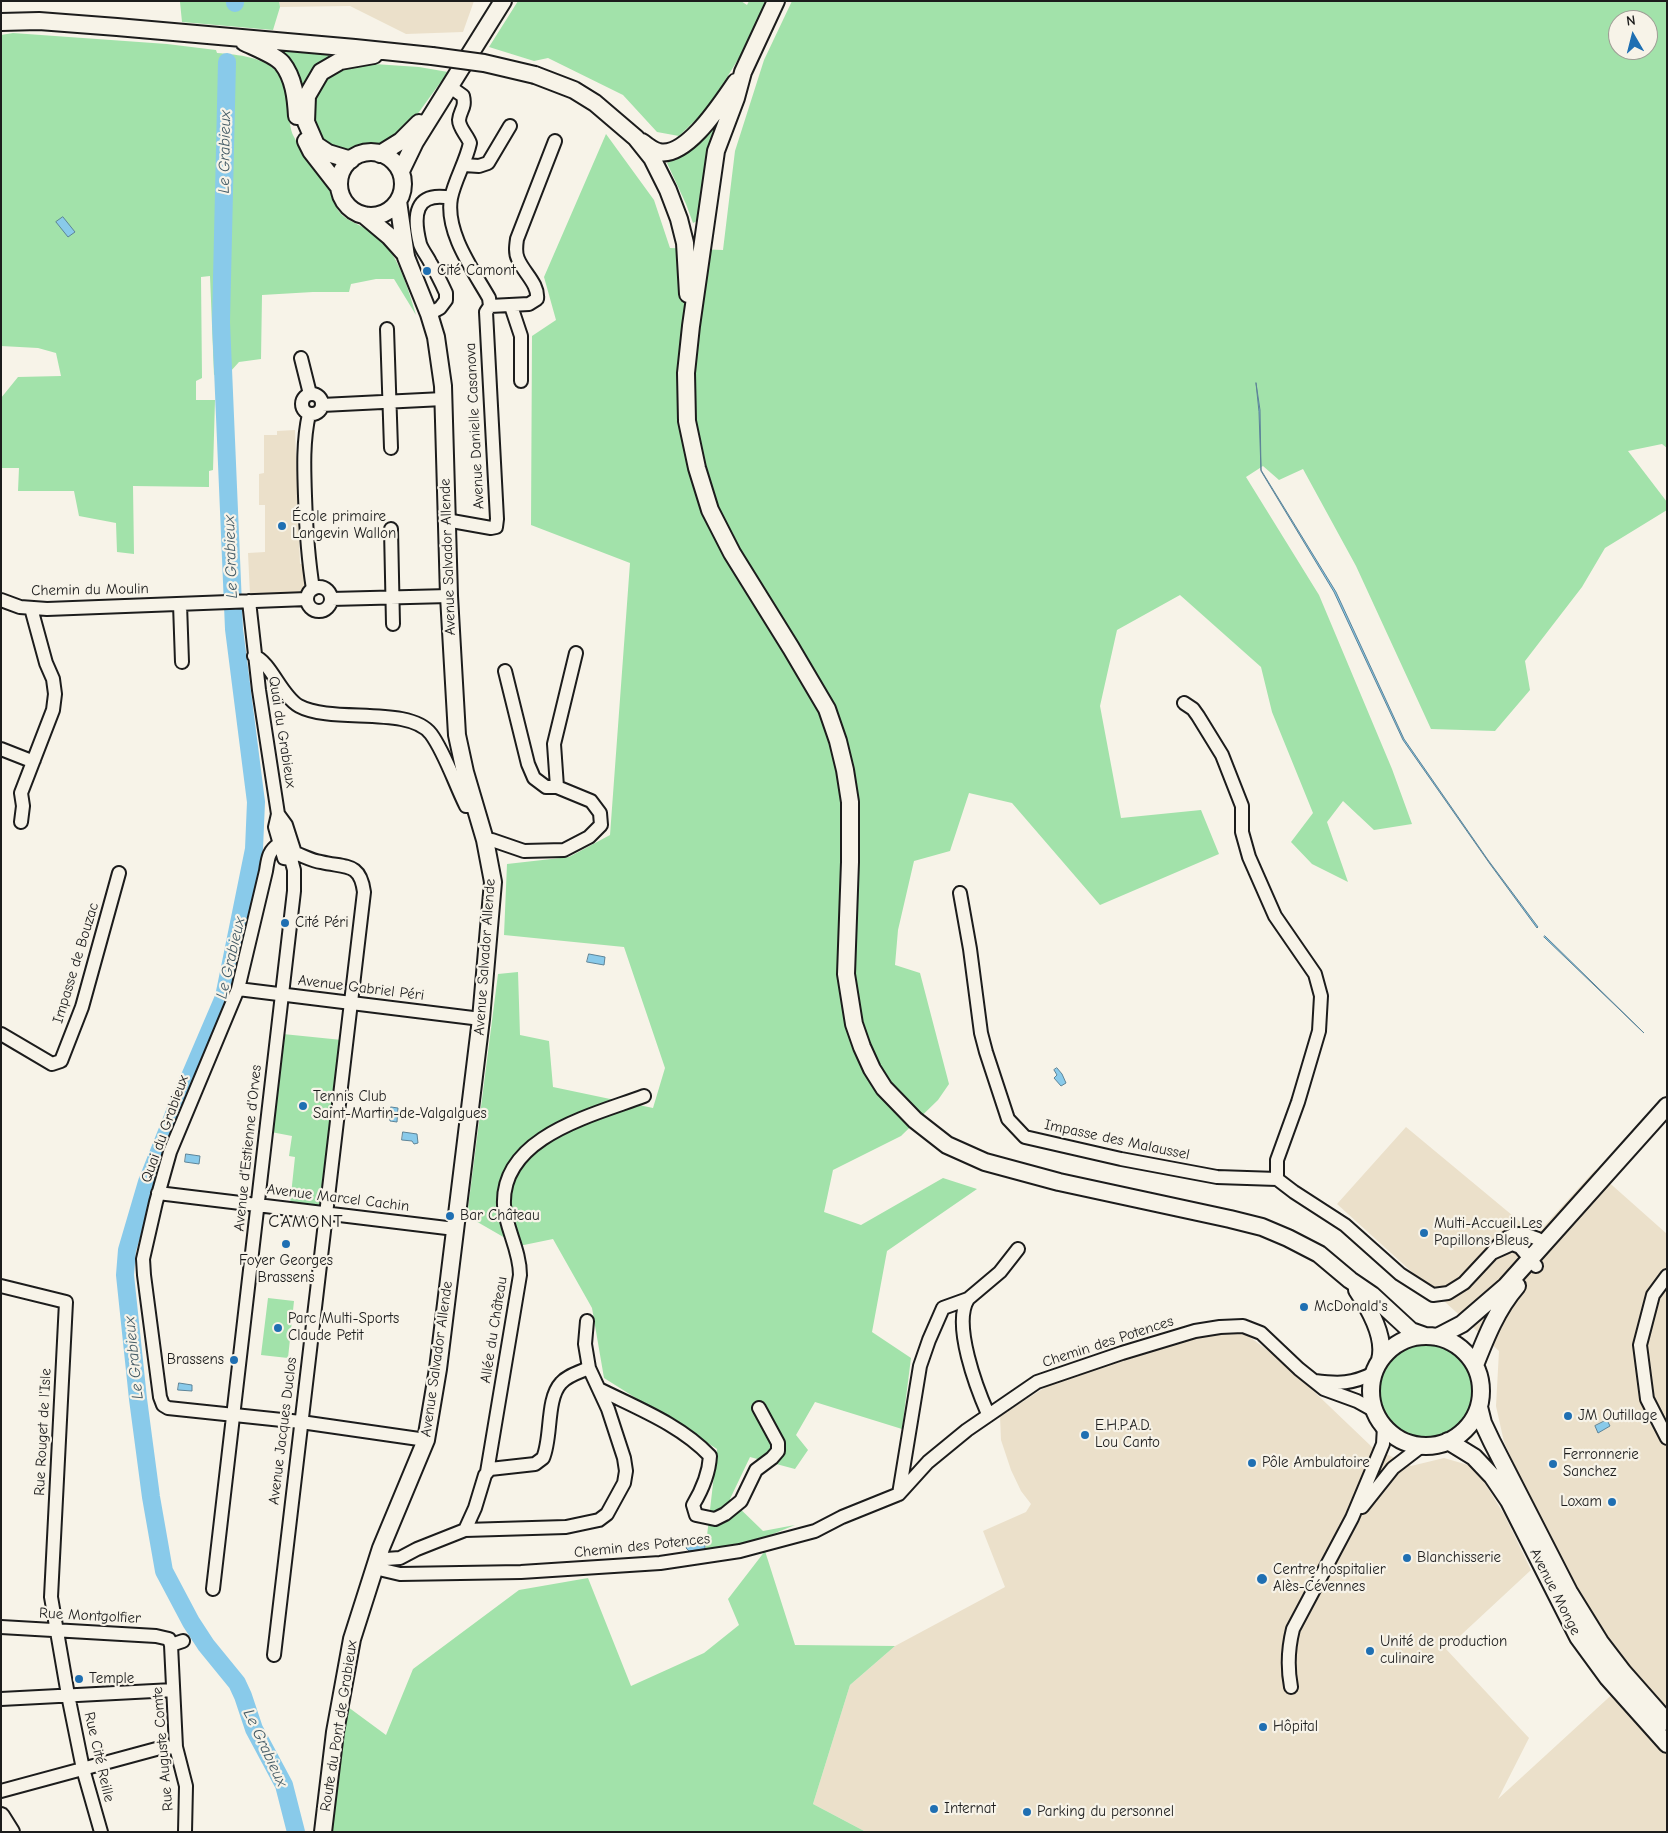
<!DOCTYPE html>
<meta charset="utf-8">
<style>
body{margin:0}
#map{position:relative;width:1668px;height:1833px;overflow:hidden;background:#f7f3e8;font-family:"Comic Neue",sans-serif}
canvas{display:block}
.frame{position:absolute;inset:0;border:2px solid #1c1c1c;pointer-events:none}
.north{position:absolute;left:1608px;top:10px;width:50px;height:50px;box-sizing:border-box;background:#f7f3e8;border:1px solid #9f9d96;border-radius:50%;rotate:352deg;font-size:14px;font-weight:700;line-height:20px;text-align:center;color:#1c1c1c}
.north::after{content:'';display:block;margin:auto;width:18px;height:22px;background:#1f6fb2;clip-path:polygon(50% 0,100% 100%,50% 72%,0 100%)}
</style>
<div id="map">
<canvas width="1668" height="1833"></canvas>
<div class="frame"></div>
<div class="north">N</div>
</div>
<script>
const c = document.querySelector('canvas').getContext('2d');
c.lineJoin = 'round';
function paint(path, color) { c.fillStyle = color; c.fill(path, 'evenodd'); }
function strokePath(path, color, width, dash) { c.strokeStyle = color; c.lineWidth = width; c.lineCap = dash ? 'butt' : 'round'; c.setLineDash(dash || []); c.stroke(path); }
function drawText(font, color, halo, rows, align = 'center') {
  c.font = font + ' "Comic Neue",sans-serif'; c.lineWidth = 4.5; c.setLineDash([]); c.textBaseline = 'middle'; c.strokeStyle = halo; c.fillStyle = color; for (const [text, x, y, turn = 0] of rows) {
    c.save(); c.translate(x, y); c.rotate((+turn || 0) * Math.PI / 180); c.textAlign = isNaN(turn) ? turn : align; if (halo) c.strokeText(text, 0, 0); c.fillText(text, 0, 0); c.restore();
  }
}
const built = new Path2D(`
 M 279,1 L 474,1 L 463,32 L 406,34 L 350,6 L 280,7 Z
 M 295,430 L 300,564 L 303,564 L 308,586 L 304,593 L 250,595 L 248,553 L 265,552 L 265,505 L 259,505 L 259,474 L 264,473 L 264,435 L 277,435 L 277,431 Z
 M 1406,1127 L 1536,1235 L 1595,1170 L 1667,1234 L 1667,1832 L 866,1832 L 813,1804 L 850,1685 L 895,1646 L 1005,1587 L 983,1531 L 1026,1512 L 1031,1504 L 1021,1491 L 1011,1470 L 1001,1440 L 1000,1416 L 1063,1376 L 1201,1337 L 1243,1332 L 1282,1361 L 1372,1447 L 1411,1466 L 1444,1458 L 1475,1467 L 1505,1516 L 1531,1570 L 1446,1649 L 1529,1738 L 1498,1799 L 1630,1678 L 1566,1578 L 1504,1442 L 1496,1406 L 1499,1351 L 1337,1204 Z`);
const green = new Path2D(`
 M 190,1 L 279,1 L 280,7 L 273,30 L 182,22 L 180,2 Z
 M 518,1 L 741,1 L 747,5 L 749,1 L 766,1 L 742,53 L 708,108 L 679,136 L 657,132 L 623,95 L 548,58 L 534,61 L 489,47 Z
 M 792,1 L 1667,1 L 1667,448 L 1662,444 L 1628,451 L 1667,502 L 1667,510 L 1605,548 L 1582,587 L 1525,661 L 1530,690 L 1495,731 L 1431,729 L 1356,566 L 1303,469 L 1279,480 L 1263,466 L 1246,477 L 1319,595 L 1392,769 L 1412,824 L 1374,830 L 1343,801 L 1327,822 L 1348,882 L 1312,864 L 1291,842 L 1313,813 L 1272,712 L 1261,667 L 1180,595 L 1117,630 L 1100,706 L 1121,818 L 1201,810 L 1219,854 L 1100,905 L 1012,803 L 969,793 L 950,851 L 914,861 L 898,930 L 895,965 L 920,973 L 949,1084 L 938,1100 L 901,1136 L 833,1170 L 824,1212 L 861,1225 L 943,1178 L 977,1189 L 887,1251 L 872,1332 L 911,1358 L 902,1429 L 815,1402 L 796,1435 L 808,1450 L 795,1469 L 750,1457 L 730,1499 L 763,1531 L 795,1525 L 763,1538 L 705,1553 L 717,1449 L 604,1378 L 592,1308 L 553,1239 L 519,1246 L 467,1216 L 498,974 L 518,972 L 520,1035 L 549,1041 L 553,1087 L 653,1108 L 665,1068 L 624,947 L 504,935 L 507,864 L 569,857 L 610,835 L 630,563 L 531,525 L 532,336 L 556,320 L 544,277 L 606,134 L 654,200 L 670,248 L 723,250 L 735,151 L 764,60 ZM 1618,20 L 1648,20 L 1648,50 L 1618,50 Z
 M 13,33 L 167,44 L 216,50 L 217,53 C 238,55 265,56 280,75 C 294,93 285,120 294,137 C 298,144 301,152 305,157 C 313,167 321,174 327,184 C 332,194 333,206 342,215 C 351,223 362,225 371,232 C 376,236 382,240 386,245 C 401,264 409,292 416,315 L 394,279 L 376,279 L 351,284 L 349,292 L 313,292 L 262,295 L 261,359 L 239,362 L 230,372 L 214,375 L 210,276 L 201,277 L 202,378 L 196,381 L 196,400 L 215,400 L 213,470 L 209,471 L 209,487 L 133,486 L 134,554 L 117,552 L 116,523 L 79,516 L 74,491 L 18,491 L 19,468 L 1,468 L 1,398 L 18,377 L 61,376 L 56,353 L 38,348 L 1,346 L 1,35 Z
 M 277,50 L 336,55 L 301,88 Z
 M 374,64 L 419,67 L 448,72 L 419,112 L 406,126 L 384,144 L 366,144 L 342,151 L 328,145 L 319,137 L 310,111 L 317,89 L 322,80 L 348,66 Z
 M 715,123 L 717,123 L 716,131 L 701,188 L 697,221 L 693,223 L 686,204 L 667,163 L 685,154 Z
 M 283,1034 L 342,1040 L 319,1206 L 290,1204 L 295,1157 L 289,1156 L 292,1136 L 271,1132 Z
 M 268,1298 L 294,1301 L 288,1358 L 261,1355 Z
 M1378 1392a48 48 0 1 1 96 0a48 48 0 1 1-96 0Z
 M 765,1551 L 795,1645 L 895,1646 L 850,1685 L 813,1804 L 866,1832 L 329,1832 L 348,1707 L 386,1735 L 413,1669 L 519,1590 L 588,1578 L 631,1686 L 704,1653 L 739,1625 L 728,1599 Z`);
const water = new Path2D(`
 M 63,217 L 75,232 L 68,237 L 56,222 Z
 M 1256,383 L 1260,410 L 1261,470 L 1336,592 L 1404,739 L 1488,860 L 1538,927 L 1537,928 L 1490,864 L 1403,740 L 1334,592 L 1261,471 L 1259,412 Z
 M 1545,936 L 1644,1033 L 1544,937 Z
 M 589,954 L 605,957 L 604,965 L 587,962 Z
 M 1057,1068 L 1062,1074 L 1066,1083 L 1061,1086 L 1054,1078 L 1057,1075 L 1054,1070 Z
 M 391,1107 L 398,1108 L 397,1122 L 390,1121 L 389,1113 L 391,1112 Z
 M 403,1132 L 417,1134 L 418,1143 L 414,1144 L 412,1141 L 402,1140 Z
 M 186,1154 L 200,1156 L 199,1164 L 185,1162 Z
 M 179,1383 L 192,1385 L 192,1391 L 178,1390 Z
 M 1607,1420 L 1610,1426 L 1598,1433 L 1595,1426 Z
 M 705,1543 L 705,1549 L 689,1551 L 686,1548 L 688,1545 Z`);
const river = new Path2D(`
 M 235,1 L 235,3
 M 227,62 L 221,322 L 234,629 L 256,802 L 254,849 L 224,997 L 176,1109 L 147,1182 L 127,1250 L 125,1275 L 138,1399 L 151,1497 L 164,1571 L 191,1622 L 206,1645 L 237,1683 L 243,1696 L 254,1729 L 284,1785 L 296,1832`);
const minor = new Path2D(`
 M 464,165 L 479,166 L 488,163 L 510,126
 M 490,306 L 529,304 L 537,299 C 539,284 523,272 518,259 C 515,253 516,246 517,239 L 555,141
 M 511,306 L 521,336 L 521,381
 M 429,314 L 440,308 L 446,300 L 446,293 C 441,282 436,272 430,262 C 427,256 422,250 420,244 C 413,216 414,191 451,198
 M 387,329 L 391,448
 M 301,358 L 310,394
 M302 404a10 10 0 1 1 20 0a10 10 0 1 1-20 0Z
 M 322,405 L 443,399
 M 309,414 C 303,441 304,468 305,496 C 306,527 308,558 313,589
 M 446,520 L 491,528 L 496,527 L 497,519 L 486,312 L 490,306 L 489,298 C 473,270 445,232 451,198 C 455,179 466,162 470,143 C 467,135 459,128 459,120 C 460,110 466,108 463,96 L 449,86
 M 391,529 L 393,624
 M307 599a12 12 0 1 1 24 0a12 12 0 1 1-24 0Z
 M 331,599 L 449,596
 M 1,600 L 20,607 L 47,609 L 307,599
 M 249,601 L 259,690 L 278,814 L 275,827 L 284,858 L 291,859
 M 180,604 L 182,662
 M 254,656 C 271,662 281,696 299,706 C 332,724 409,705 431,734 C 445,753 455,784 466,806 L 475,806
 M 1184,703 L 1193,709 L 1198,716 L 1222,755 L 1242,806 L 1242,832 L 1249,857 L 1275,916 L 1315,974 L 1321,996 L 1319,1031 L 1298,1102 L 1277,1160 L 1277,1179 L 1294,1192 L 1345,1225 L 1400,1274 L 1433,1295 L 1448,1293 L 1464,1283 L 1492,1253
 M 1,749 L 29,760 L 34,760
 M 557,787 L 554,744 L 576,653
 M 278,814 L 286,825 L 295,853 L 292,859
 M 21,822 L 23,806 L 21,793 L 53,710 L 55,694 L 53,679 L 46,663 L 31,608
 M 485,840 L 492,840 L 524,851 L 564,850 L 589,837 L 601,825 L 600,813 L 591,801 L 557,787 L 546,787 L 534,778 L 528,764 L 505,671
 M 279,844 C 268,851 268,859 266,871 L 238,989 L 170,1152 L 156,1202 L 143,1259 L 144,1275 L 160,1397 L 163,1405 L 168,1408 L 301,1422 L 426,1440
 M 960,893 L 970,949 L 981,1033 L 986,1052 L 1008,1119 L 1025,1137 L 1121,1159 L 1217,1177 L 1277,1179
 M 238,989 L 481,1019
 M 1,1034 L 52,1064 L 61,1061 L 82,1007 L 119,873
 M 158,1193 L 455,1229
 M 1536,1266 L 1520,1247 L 1512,1244 L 1492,1253 C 1509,1230 1520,1230 1544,1242
 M 1667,1276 L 1653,1295 L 1640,1345 L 1647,1399 L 1667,1438
 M 1,1286 L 66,1302 L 51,1597 L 68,1695 L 83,1769 L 101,1832
 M 968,1299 C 952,1324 977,1389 988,1414
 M 589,1368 L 608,1409 L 624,1458 L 626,1471 L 624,1483 L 607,1514 L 599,1520 L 566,1527 L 465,1530 L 417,1549 L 400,1558 L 386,1559 L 376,1564 L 383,1570 L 400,1574 L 521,1572 L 660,1563 L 740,1551 L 815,1531 L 842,1517 L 899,1494 L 928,1462 L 967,1430 L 1037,1382 L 1122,1353 L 1195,1331 L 1220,1327 L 1243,1326 L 1261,1333 L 1299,1369 L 1324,1389 L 1357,1401 L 1375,1411
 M 1315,1381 C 1339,1384 1352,1384 1374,1373
 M 599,1389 C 637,1408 681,1425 710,1456 C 709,1474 702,1490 693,1505 L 696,1515 L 715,1519 L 725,1514 L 741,1501 L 756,1470 L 772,1458 L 778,1451 L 778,1443 L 759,1408
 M 487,1472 L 520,1275 C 520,1250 506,1229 504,1205 C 501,1136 594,1115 644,1096
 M 899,1494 L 920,1366 L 929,1340 L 943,1308 L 968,1299 L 1000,1272 L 1018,1249
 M 1362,1507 L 1393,1468 L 1423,1445
 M 465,1530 L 475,1508 L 485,1475 L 490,1469 L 535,1464 L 543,1458 C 552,1438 546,1399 561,1383 C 568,1375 580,1372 589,1368 L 585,1344 L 587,1321
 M 213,1589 L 294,891 L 294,870 L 291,859
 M 1,1627 L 156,1636 L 169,1639 L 171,1645 L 176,1747 L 186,1786 L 185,1832
 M 171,1645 L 183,1641
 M 274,1655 L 364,892 C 360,862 346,868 321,862 C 312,861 304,856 295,853
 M 1291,1687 C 1287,1666 1288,1649 1293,1629 L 1352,1518 L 1383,1444 L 1384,1426
 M 1,1699 L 173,1690
 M 1,1791 L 160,1748 L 176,1747`);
const major = new Path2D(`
 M 776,1 L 743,72 L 736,98 L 716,151 L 691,326 L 686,373 L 687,421 L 697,468 L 710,510 L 732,553 L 791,648 L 827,709 L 838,741 L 845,770 L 850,802 L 850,862 L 846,974 L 854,1024 L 862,1047 L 872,1069 L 884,1088 L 915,1120 L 947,1145 L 985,1162 L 1059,1182 L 1230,1219 L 1262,1227 L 1288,1238 L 1319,1254 L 1350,1280 L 1372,1295 L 1411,1331 L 1425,1336
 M 1,22 L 39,21 L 117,27 L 355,48 L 432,56
 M 244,42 C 254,47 275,55 282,63 C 294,78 296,98 297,116
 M 535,75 L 574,90 L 595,103 L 636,138 L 652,158 L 668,190 L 679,219 L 685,243 L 688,294
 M 306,141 L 311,151 L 339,187
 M 642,142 C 647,146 653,151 659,152 C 687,158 722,102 736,82
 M339 184a32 32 0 1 1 64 0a32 32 0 1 1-64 0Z
 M 380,154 L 401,141 L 419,123
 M 351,160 L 328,153 L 316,145 L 306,122 L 307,96 L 321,72 L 340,61 L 374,55
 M 401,171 L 415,142 L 503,1
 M 364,215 L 389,236 L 406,255
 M 1357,1290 C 1369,1308 1386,1338 1380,1360
 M1371 1391a55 55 0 1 1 110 0a55 55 0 1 1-110 0Z
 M 1437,1337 L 1462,1324 L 1506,1286 L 1667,1106
 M 1475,1365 C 1486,1337 1497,1309 1517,1286
 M 1479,1407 L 1483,1423 L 1492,1442 L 1569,1592 L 1600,1642 L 1623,1672 L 1667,1722
 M 1448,1441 L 1474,1457 L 1492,1476 L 1509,1501 L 1578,1637 L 1608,1678 L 1667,1744
 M 1,1816 L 11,1832
 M 323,1832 L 335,1732 L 352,1639 L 381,1548 L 426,1440 L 438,1369 L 481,1019 L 493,882 L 485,840 L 465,772 L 457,735 L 449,596 L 443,386 L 436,337 L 429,314 L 406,257 L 398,201`);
const majorBridge = new Path2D(`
 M 432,56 L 484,63 L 535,75`);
const markers = [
 [427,271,5,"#1f6fb2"],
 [282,526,5,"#1f6fb2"],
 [285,923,5,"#1f6fb2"],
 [303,1106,5,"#1f6fb2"],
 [450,1216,5,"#1f6fb2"],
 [1424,1233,5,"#1f6fb2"],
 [286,1244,5,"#1f6fb2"],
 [1304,1307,5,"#1f6fb2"],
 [278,1328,5,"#1f6fb2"],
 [234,1360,5,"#1f6fb2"],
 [1568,1416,5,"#1f6fb2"],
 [1085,1435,5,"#1f6fb2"],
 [1252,1463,5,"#1f6fb2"],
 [1553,1464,5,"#1f6fb2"],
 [1612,1502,5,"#1f6fb2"],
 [1407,1558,5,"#1f6fb2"],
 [1262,1579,6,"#1f6fb2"],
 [1370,1651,5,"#1f6fb2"],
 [79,1679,5,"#1f6fb2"],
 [1263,1727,5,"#1f6fb2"],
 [934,1809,5,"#1f6fb2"],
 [1027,1812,5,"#1f6fb2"]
];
const poiNames = [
 ["Cité Camont",437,271],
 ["École primaire",292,517],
 ["Langevin Wallon",292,534],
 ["Cité Péri",295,923],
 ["Tennis Club",313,1097],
 ["Saint-Martin-de-Valgalgues",313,1114],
 ["Bar Château",460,1216],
 ["Multi-Accueil Les",1434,1224],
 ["Papillons Bleus",1434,1241],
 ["Foyer Georges",286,1261,"center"],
 ["Brassens",286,1278,"center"],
 ["McDonald's",1314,1307],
 ["Parc Multi-Sports",288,1319],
 ["Claude Petit",288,1336],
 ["Brassens",224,1360,"right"],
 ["JM Outillage",1578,1416],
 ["E.H.P.A.D.",1095,1426],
 ["Lou Canto",1095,1443],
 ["Ferronnerie",1563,1455],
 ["Sanchez",1563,1472],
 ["Pôle Ambulatoire",1262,1463],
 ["Loxam",1602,1502,"right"],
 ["Blanchisserie",1417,1558],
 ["Centre hospitalier",1273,1570],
 ["Alès-Cévennes",1273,1587],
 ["Unité de production",1380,1642],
 ["culinaire",1380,1659],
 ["Temple",89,1679],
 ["Hôpital",1273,1727],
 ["Internat",944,1809],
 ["Parking du personnel",1037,1812]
];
const streetNames = [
 ["Avenue Danielle Casanova",475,426,-93],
 ["Avenue Salvador Allende",448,557,-92],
 ["Chemin du Moulin",90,590,-1],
 ["Quai du Grabieux",282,732,81],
 ["Avenue Salvador Allende",485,957,-86],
 ["Impasse de Bouzac",76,963,-73],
 ["Avenue Gabriel Péri",361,988,7],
 ["Quai du Grabieux",165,1129,-70],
 ["Impasse des Malaussel",1117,1140,12],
 ["Avenue d'Estienne d'Orves",248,1148,-84],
 ["Avenue Marcel Cachin",338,1198,7],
 ["Allée du Château",494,1330,-81],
 ["Chemin des Potences",1108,1342,-18],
 ["Avenue Salvador Allende",437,1359,-82],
 ["Avenue Jacques Duclos",283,1431,-83],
 ["Rue Rouget de l'Isle",43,1432,-87],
 ["Chemin des Potences",642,1546,-6],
 ["Avenue Monge",1555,1592,63],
 ["Rue Montgolfier",90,1616,3],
 ["Route du Pont de Grabieux",339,1726,-81],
 ["Rue Auguste Comte",163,1749,-95],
 ["Rue Cité Reille",99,1757,77]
];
const waterNames = [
 ["Le Grabieux",225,152,-89],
 ["Le Grabieux",231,557,-92],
 ["Le Grabieux",231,958,-77],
 ["Le Grabieux",134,1358,-96],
 ["Le Grabieux",265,1748,65]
];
const quarterNames = [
 ["CAMONT",306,1222]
];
paint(built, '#ebe0ca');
paint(green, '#a2e2aa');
paint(water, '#89caea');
strokePath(water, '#5d8498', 1);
strokePath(river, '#89caea', 18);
strokePath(minor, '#1c1c1c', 16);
strokePath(major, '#1c1c1c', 20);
strokePath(minor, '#f7f3e8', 12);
strokePath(major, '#f7f3e8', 16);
strokePath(majorBridge, '#1c1c1c', 20, []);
strokePath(majorBridge, '#f7f3e8', 16);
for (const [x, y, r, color] of markers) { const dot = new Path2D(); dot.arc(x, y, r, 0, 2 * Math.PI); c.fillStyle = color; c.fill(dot); strokePath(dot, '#f7f3e8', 2); }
drawText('15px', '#1c1c1c', '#f7f3e8', poiNames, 'left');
drawText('15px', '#1c1c1c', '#f7f3e8', streetNames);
drawText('italic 16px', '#425964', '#f7f3e8', waterNames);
c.letterSpacing = '1px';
drawText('18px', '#1c1c1c', '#f7f3e8', quarterNames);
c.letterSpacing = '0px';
</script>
